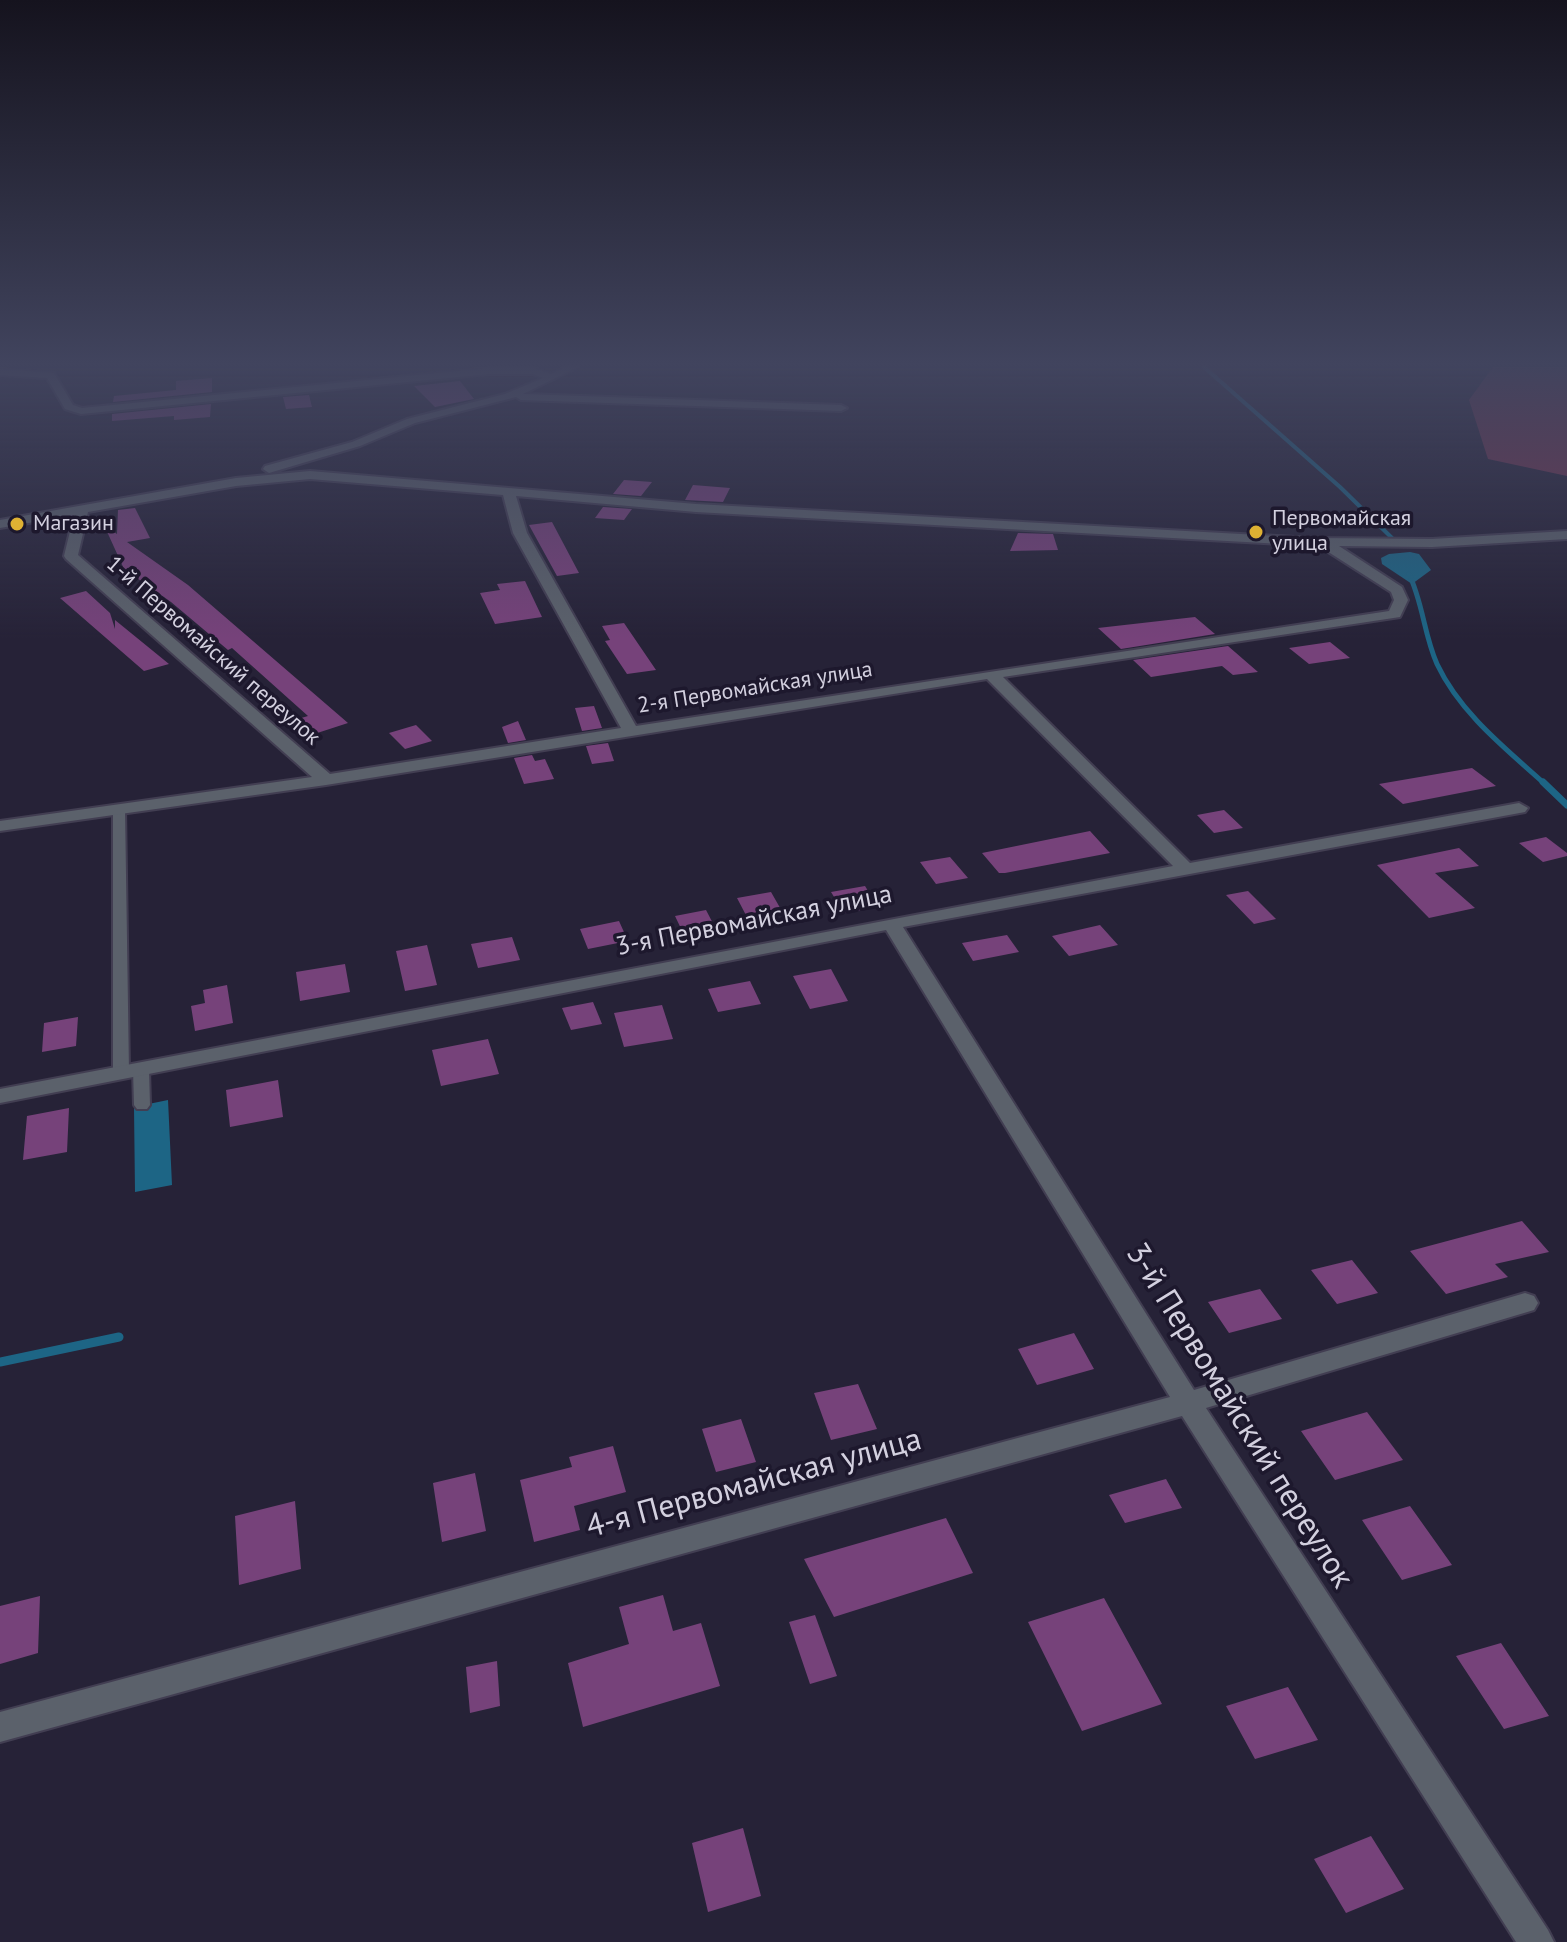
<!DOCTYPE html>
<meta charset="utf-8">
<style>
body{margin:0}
canvas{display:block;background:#262237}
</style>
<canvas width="1567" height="1942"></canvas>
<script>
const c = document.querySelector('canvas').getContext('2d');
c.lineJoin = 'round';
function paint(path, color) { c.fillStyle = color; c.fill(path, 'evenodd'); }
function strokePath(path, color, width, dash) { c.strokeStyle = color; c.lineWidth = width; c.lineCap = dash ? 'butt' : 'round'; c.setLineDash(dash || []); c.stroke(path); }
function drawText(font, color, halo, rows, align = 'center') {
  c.font = font + ' "PT Sans",sans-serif'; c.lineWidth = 7; c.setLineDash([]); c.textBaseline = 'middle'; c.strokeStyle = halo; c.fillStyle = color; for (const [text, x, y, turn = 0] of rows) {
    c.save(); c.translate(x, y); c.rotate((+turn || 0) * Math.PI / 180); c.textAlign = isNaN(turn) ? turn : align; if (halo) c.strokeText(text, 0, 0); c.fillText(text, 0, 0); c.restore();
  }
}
const green = new Path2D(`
 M 1493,367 L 1567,367 L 1567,476 L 1488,459 L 1469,400 Z`);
const water = new Path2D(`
 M 1410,552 L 1419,554 L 1431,570 L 1412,584 L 1382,564 L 1381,558 L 1389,554 Z
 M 168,1100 L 172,1185 L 135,1192 L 134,1107 Z`);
const streamFar3 = new Path2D(`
 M 1204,367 L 1340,487 L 1392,538`);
const streamFar2 = new Path2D(`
 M 1409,574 C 1423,603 1424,635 1437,664 C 1460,713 1506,749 1545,784`);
const streamFar1 = new Path2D(`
 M 1543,782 L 1567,805`);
const stream = new Path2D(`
 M 0,1362 L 119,1337`);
const building = new Path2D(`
 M 212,378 L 212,392 L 113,402 L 114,396 L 176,390 L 176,381 Z
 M 460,381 L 474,399 L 435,407 L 414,386 Z
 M 309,395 L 312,407 L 286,409 L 283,397 Z
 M 211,404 L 210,417 L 174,420 L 174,416 L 112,421 L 112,414 Z
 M 624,480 L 652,482 L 641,496 L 613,494 Z
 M 693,485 L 730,488 L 723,502 L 685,500 Z
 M 603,507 L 632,509 L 624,520 L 595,518 Z
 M 135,508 L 150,538 L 127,542 L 188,585 L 348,723 L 308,736 L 291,721 L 308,716 L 232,648 L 228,650 L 171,602 L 124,569 L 104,525 L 117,534 L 118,510 Z
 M 552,522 L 579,573 L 557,576 L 529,525 Z
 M 1018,533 L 1053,534 L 1058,550 L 1010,551 Z
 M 525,581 L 542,617 L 495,624 L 480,593 L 500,590 L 497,584 Z
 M 86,591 L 110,613 L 115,629 L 115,620 L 169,664 L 144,671 L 60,598 Z
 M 1195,617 L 1215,634 L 1121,649 L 1098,628 Z
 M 624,623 L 656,670 L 627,674 L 605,641 L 610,640 L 602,626 Z
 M 1330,642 L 1350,658 L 1309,664 L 1289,648 Z
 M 1228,646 L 1258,672 L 1233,675 L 1222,666 L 1151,677 L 1133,660 Z
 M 594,706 L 602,728 L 582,731 L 575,708 Z
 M 518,721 L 526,740 L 508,743 L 502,727 Z
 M 416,725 L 432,741 L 405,749 L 389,733 Z
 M 608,743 L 614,761 L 592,764 L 586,746 Z
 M 532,755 L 535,761 L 545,759 L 554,779 L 524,784 L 514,758 Z
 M 1472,768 L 1496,786 L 1403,804 L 1379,784 Z
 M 1224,810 L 1243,828 L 1214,833 L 1197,815 Z
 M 1090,831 L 1110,853 L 1005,873 L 999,873 L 982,853 Z
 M 1546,837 L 1567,853 L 1567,856 L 1543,862 L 1519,843 Z
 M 1459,848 L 1479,866 L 1435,873 L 1475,908 L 1429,918 L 1377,865 Z
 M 950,857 L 968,878 L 936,884 L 920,862 Z
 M 865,886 L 878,907 L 844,913 L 831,892 Z
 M 1248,891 L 1276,919 L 1254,924 L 1226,895 Z
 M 771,892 L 783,913 L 748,919 L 737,898 Z
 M 706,910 L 718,933 L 686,939 L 675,916 Z
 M 619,921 L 628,941 L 588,949 L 580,929 Z
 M 1100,925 L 1118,945 L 1069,956 L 1052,936 Z
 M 1007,935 L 1019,952 L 973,961 L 962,943 Z
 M 512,937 L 520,960 L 478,968 L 471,944 Z
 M 427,945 L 437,985 L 405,991 L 396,951 Z
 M 345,964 L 350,992 L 300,1001 L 296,972 Z
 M 831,969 L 848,1001 L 810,1009 L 793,976 Z
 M 750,981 L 761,1004 L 718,1012 L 708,989 Z
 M 227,985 L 233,1023 L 195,1031 L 191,1006 L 205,1003 L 203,990 Z
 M 593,1002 L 602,1024 L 571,1030 L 562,1008 Z
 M 662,1005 L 673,1039 L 624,1047 L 614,1013 Z
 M 78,1017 L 76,1046 L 42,1052 L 44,1023 Z
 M 488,1039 L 499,1074 L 441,1086 L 432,1050 Z
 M 278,1080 L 283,1117 L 230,1127 L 226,1090 Z
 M 69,1108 L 67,1152 L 23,1160 L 27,1116 Z
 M 1522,1221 L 1549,1252 L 1495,1264 L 1508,1277 L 1446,1294 L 1410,1251 Z
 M 1352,1260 L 1378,1293 L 1337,1304 L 1311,1270 Z
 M 1260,1289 L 1282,1319 L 1229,1333 L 1208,1302 Z
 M 1074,1333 L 1094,1369 L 1037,1385 L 1018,1349 Z
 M 858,1384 L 877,1429 L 831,1440 L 814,1393 Z
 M 1367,1412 L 1403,1460 L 1335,1480 L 1301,1431 Z
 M 741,1419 L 756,1462 L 716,1472 L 702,1429 Z
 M 613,1446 L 626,1492 L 574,1506 L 580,1530 L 534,1542 L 520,1480 L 572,1467 L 569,1457 Z
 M 475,1473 L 486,1531 L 442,1542 L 433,1483 Z
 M 1166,1479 L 1182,1508 L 1125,1523 L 1109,1495 Z
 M 295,1501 L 301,1569 L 239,1585 L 235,1516 Z
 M 1410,1506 L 1452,1565 L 1402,1580 L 1362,1520 Z
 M 946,1518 L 973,1573 L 834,1617 L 804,1559 Z
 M 663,1595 L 673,1631 L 701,1623 L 720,1686 L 583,1727 L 568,1663 L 629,1644 L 619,1607 Z
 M 40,1596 L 38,1653 L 0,1664 L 0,1606 Z
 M 1104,1598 L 1162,1704 L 1082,1731 L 1028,1622 Z
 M 815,1615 L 837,1676 L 810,1684 L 789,1622 Z
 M 1501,1643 L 1549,1716 L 1504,1729 L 1456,1656 Z
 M 497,1661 L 500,1706 L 470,1713 L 466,1667 Z
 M 1288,1687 L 1318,1740 L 1255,1759 L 1226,1706 Z
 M 743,1828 L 761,1896 L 708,1912 L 692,1843 Z
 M 1371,1836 L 1404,1889 L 1346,1913 L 1314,1859 Z`);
const lane = new Path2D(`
 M 119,805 L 125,809 L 129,1072 L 121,1077 L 113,1072 L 113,809 Z
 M 141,1064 L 149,1069 L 150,1105 L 147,1109 L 137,1109 L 134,1105 L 133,1069 Z`);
const street = new Path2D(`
 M 565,367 L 578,367 L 523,394 L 841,405 L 847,408 L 841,411 L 521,400 L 516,397 L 415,423 L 360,446 L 269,473 L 263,469 L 265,466 L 352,442 L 407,419 L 505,394 L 543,378 L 533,374 L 489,374 L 81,414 L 65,409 L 47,378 L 0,375 L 0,369 L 54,373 L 73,405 L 82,408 L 489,368 L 534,368 L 551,374 Z
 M 310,471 L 696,504 L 1313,538 L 1432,539 L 1567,531 L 1567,539 L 1432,547 L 1339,546 L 1402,587 L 1408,600 L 1400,617 L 1003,677 L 1190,863 L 1519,803 L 1528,808 L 1525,812 L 903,927 L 1194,1390 L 1525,1293 L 1534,1296 L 1538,1303 L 1534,1310 L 1206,1408 L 1548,1930 L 1554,1942 L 1516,1942 L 1182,1416 L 0,1742 L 0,1712 L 1170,1397 L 886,930 L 0,1103 L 0,1089 L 1173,866 L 987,679 L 326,785 L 0,831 L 0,821 L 312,777 L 66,559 L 64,556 L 74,515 L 0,528 L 0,520 L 236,478 ZM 310,479 L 503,495 L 513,533 L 621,728 L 330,774 L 78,555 L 88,512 L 236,486 ZM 516,496 L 696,512 L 1319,546 L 1391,592 L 1394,600 L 1389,611 L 636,726 L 527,533 Z`);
const markers = [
 [17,524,8,"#deb133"],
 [1256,532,8,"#deb133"]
];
const farPoinames = [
 ["Первомайская",1272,519],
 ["улица",1272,544],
 ["Магазин",33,524]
];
const farStreetnames = [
 ["1-й Первомайский переулок",213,651,41],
 ["2-я Первомайская улица",755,688,-9]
];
const streetNames = [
 ["3-я Первомайская улица",754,921,-11]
];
const nearStreetnames = [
 ["3-й Первомайский переулок",1239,1416,58],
 ["4-я Первомайская улица",754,1484,-15]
];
paint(green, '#743550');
paint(water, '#1d6585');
strokePath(streamFar3, '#1d6585', 4);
strokePath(streamFar2, '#1d6585', 5);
strokePath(streamFar1, '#1d6585', 7);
strokePath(stream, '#1d6585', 9);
paint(building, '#76427a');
strokePath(lane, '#423e52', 4);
strokePath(street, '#423e52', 4);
paint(lane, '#5b616b');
paint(street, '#5b616b');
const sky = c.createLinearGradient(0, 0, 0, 639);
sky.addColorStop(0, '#15131e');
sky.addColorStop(0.57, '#41445e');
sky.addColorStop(1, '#41445e00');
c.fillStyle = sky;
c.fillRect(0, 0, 1567, 639);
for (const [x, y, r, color] of markers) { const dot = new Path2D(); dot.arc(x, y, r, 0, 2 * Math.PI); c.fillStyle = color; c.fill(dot); strokePath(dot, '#1d182d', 3); }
drawText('22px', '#d3d0df', '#1d182d', farPoinames, 'left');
drawText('22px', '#d3d0df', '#1d182d', farStreetnames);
drawText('26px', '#d3d0df', '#1d182d', streetNames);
drawText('32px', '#d3d0df', '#1d182d', nearStreetnames);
</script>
